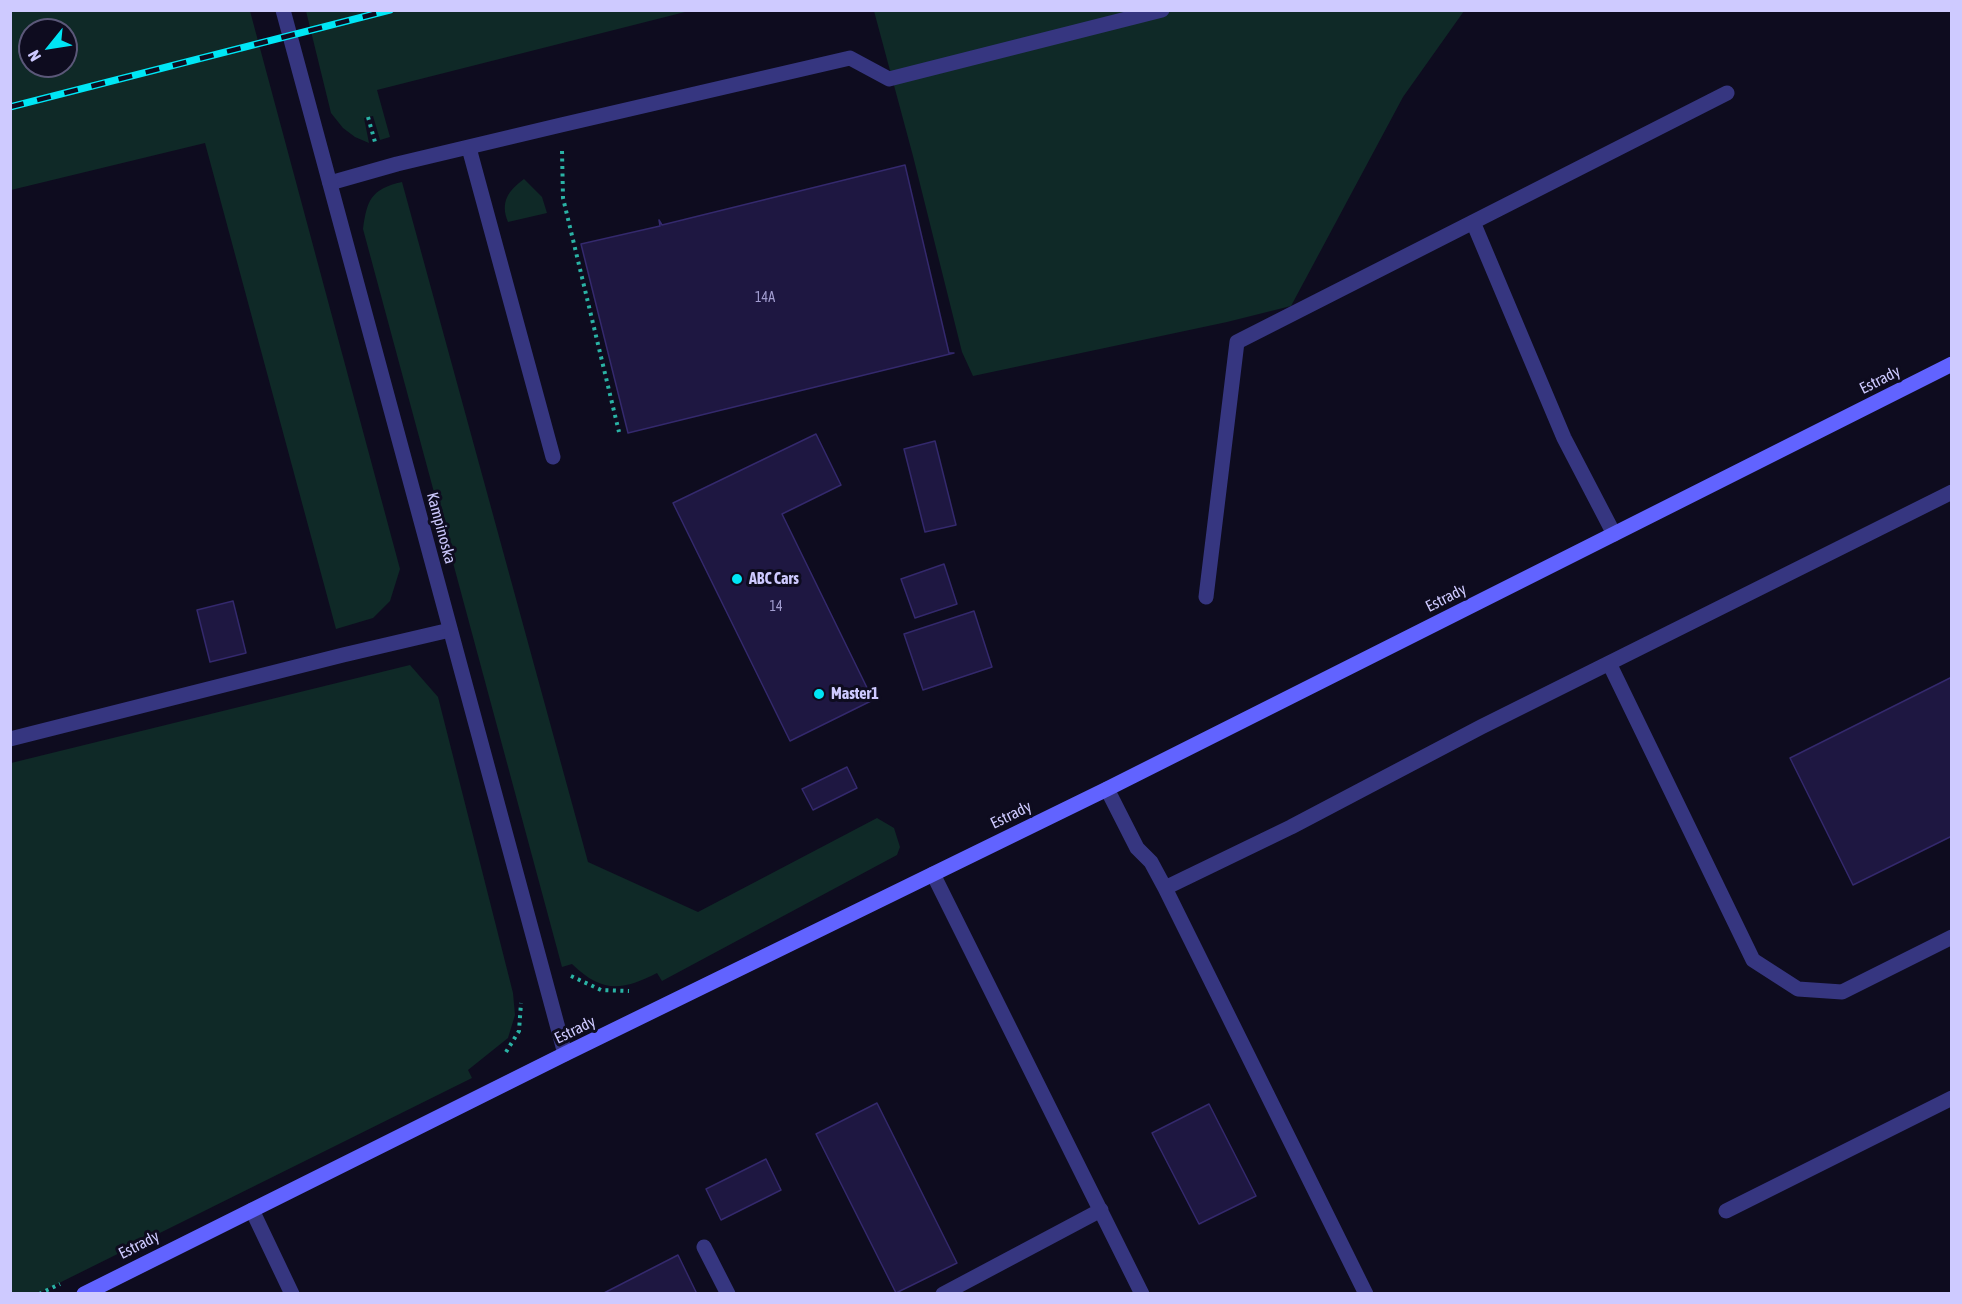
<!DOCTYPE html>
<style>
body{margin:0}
#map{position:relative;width:1962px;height:1304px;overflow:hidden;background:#0e0c1f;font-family:"Asap Condensed",sans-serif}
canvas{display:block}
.frame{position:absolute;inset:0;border:12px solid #cecaff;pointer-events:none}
.north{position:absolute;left:18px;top:18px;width:60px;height:60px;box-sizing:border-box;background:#0e0c1f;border:2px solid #5b5879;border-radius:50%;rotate:240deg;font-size:16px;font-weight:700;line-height:24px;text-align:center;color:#cecaff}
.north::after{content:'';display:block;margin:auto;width:21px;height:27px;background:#00e6f5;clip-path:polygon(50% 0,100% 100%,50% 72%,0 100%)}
</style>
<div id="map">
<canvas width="1962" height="1304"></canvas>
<div class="frame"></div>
<div class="north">N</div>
</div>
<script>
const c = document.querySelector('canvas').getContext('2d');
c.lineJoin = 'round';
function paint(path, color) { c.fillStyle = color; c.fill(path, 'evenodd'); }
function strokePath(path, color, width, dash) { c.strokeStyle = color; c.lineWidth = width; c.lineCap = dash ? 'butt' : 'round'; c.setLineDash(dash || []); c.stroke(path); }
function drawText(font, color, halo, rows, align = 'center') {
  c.font = font + ' "Asap Condensed",sans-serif'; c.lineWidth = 6; c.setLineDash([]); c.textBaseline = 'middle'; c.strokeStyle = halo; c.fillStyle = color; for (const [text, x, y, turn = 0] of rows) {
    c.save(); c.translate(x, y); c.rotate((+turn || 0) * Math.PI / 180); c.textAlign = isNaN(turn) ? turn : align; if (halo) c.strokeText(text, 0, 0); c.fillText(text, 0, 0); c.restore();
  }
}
const green = new Path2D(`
 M 10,11 L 250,11 L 400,569 L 390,601 L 373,618 L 336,629 L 205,143 L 11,190 ZM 30,30 L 66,30 L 66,66 L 30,66 Z
 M 306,11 L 306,10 L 689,11 L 377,90 L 390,137 L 380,140 L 373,116 L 364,118 L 369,143 L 355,137 L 343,128 L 331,113 Z
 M 874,11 L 1464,11 L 1403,97 L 1291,306 L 1227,322 L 973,376 L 962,352 L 913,156 Z
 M 524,179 L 542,197 L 547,213 L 508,222 C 500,202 508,191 524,179 Z
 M 402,182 L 588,862 L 698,912 L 877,818 L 894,828 L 900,847 L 897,855 L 662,981 L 657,973 C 622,991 602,993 572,964 L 562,967 L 363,229 C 367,200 371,189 402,182 Z
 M 410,665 L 438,697 L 513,993 L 515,1015 L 508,1038 L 468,1070 L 472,1078 L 39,1293 L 11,1293 L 11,763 Z`);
const building = new Path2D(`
 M 905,165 L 949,353 L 954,353 L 628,433 L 581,244 L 660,226 L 659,220 L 662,225 Z
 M 816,434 L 841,485 L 782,514 L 873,700 L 790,741 L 673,503 Z
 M 935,441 L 956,525 L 925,532 L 904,449 Z
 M 944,564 L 957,604 L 915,618 L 901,579 Z
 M 233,601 L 246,653 L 210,662 L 197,610 Z
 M 974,611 L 992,667 L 923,690 L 904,634 Z
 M 1952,677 L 1952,836 L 1853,885 L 1790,758 Z
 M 847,767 L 857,788 L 813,810 L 802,789 Z
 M 877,1103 L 957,1263 L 896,1293 L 816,1134 Z
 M 1209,1104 L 1256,1196 L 1199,1224 L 1152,1133 Z
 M 766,1159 L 781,1190 L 721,1220 L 706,1189 Z
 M 678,1255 L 697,1294 L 602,1294 Z`);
const path = new Path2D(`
 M 368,117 L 375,142
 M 562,151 L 563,198 L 619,432
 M 571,976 L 601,990 L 629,991
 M 506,1052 L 519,1031 L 521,1003
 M 39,1294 L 60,1284`);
const lane = new Path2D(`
 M 469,148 L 553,457
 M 330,183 L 397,164 L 561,125 L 850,58 L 889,79 L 1162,10
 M 1473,222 L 1564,438 L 1614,534
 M 1206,597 L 1237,342 L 1727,93
 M 1609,663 L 1753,960 L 1798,989 L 1842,992 L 1952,937
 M 10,739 L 343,655 L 450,630
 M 1107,789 L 1137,848 L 1151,862 L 1165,888 L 1366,1294
 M 933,874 L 1142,1294
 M 1165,888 L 1291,827 L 1481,727 L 1952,492
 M 252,1210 L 292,1294
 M 1726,1211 L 1952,1098
 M 704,1247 L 728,1294
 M 943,1294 L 1101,1210`);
const street = new Path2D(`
 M 283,10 L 565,1054`);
const secondary = new Path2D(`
 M 84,1294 L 565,1054 L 1107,789 L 1952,364`);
const rail = new Path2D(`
 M 10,107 L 390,10`);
const markers = [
 [737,579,6,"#00e6f5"],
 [819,694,6,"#00e6f5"]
];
const numberNames = [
 ["14A",765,298],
 ["14",776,607]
];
const streetNames = [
 ["Estrady",1880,380,-27],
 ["Kampinoska",441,528,75],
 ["Estrady",1446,598,-27],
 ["Estrady",1011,815,-26],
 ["Estrady",575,1030,-26],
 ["Estrady",139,1245,-27]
];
const poiNames = [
 ["ABC Cars",749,579],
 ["Master1",831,694]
];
paint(green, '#0f2927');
paint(building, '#1e1741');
strokePath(building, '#34296d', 1.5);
strokePath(path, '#2ab3a5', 4, [3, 4.5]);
strokePath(lane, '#363680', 15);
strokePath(street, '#363680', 15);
strokePath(secondary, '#6163ff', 15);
strokePath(rail, '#00e6f5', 7);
strokePath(rail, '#0e0c1f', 4.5, [14]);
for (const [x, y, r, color] of markers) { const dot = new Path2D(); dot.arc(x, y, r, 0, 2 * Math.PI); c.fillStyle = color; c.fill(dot); strokePath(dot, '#0e0c1f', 2); }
drawText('14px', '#a29dd0', null, numberNames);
drawText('16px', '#cecaff', '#0e0c1f', streetNames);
drawText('bold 16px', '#cecaff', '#0e0c1f', poiNames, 'left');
</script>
